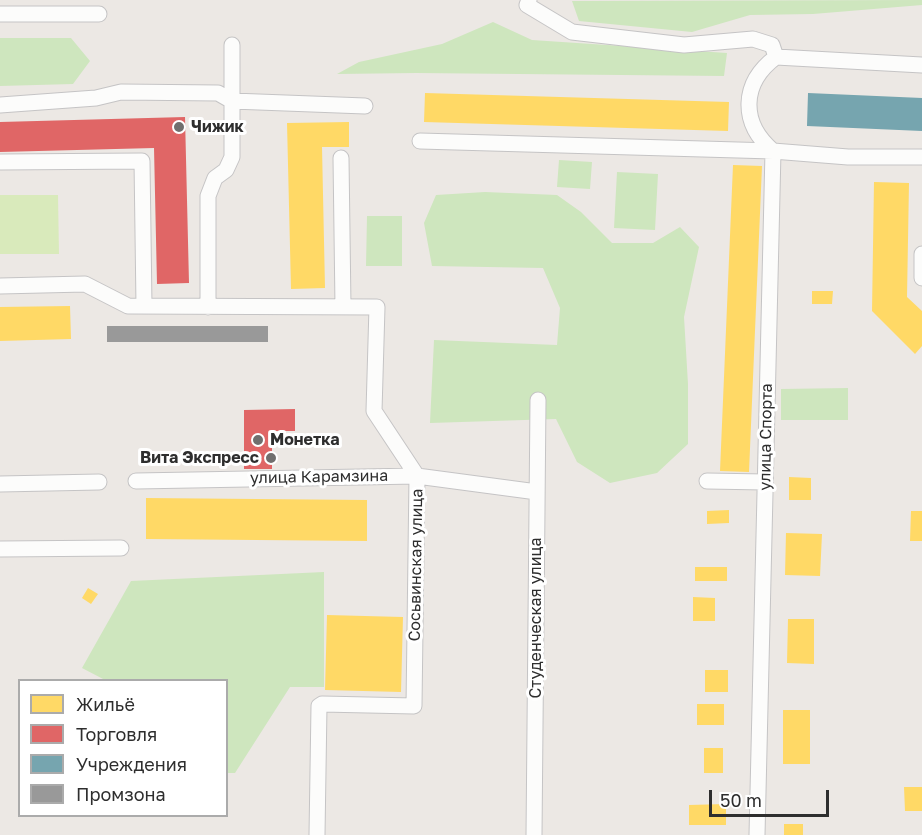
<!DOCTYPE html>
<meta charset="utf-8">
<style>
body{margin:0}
#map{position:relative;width:922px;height:835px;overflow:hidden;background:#ece8e4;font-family:"Golos Text",sans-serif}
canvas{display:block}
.legend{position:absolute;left:18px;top:679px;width:210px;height:138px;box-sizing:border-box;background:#fff;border:2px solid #ababab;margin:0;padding:8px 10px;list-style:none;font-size:18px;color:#2e2e2e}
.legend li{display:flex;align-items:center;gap:12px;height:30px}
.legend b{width:30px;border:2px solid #ababab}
.scale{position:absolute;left:709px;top:790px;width:120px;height:27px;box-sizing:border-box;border:3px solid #2e2e2e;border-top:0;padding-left:8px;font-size:18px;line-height:21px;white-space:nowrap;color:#2e2e2e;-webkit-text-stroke:4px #fff;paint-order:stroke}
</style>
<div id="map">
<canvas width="922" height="835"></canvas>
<ul class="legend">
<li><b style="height:16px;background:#ffd966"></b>Жильё</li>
<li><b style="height:16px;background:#e06666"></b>Торговля</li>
<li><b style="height:16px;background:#76a5af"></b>Учреждения</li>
<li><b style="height:16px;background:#999"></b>Промзона</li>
</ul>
<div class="scale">50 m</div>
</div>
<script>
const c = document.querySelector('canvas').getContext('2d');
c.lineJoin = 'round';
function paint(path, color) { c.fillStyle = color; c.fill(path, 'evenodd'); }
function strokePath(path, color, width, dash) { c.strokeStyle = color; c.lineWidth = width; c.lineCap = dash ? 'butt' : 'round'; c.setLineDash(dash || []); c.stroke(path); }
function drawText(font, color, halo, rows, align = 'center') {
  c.font = font + ' "Golos Text",sans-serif'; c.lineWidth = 6; c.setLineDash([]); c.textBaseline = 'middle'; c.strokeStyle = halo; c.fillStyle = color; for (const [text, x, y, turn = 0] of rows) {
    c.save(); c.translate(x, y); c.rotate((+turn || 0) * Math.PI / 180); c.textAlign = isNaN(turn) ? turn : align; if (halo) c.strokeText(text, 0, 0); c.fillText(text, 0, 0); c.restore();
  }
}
const green = new Path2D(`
 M 922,0 L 922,5 L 813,14 L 750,15 L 692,32 L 579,21 L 572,1 Z
 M 493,22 L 532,40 L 727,53 L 724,76 L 416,73 L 337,74 L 359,62 L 442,44 Z
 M 0,38 L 71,38 L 90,61 L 73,84 L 0,86 Z
 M 559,160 L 592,162 L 590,189 L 557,187 Z
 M 617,172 L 658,174 L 655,230 L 614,228 Z
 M 485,192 L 557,195 L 581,212 L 612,243 L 653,243 L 680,227 L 699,247 L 684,317 L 688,384 L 688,444 L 657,473 L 610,483 L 577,462 L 556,419 L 430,423 L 434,340 L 557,345 L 560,308 L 543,268 L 432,266 L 424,223 L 436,195 Z
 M 367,216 L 402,216 L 402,266 L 366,266 Z
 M 848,388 L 848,420 L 781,420 L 781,389 Z
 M 324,572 L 324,687 L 290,687 L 235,773 L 227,773 L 226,680 L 105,680 L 82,668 L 131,581 Z`);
const pitch = new Path2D(`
 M 0,195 L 58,195 L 59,254 L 0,254 Z`);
const homes = new Path2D(`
 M 425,93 L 729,102 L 728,131 L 424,122 Z
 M 349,122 L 349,147 L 322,147 L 325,288 L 291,289 L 287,123 Z
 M 733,165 L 762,166 L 749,472 L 720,471 Z
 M 874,182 L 909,183 L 907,297 L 922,311 L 922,346 L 915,354 L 872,311 Z
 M 812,291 L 833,291 L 832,304 L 812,304 Z
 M 70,306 L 71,339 L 0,341 L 0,307 Z
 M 789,477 L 811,478 L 811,500 L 789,500 Z
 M 146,498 L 367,500 L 367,541 L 146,539 Z
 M 729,510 L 729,523 L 707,524 L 707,511 Z
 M 911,511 L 922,511 L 922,541 L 910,541 Z
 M 786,533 L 822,534 L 820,576 L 785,575 Z
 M 695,567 L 727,567 L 727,581 L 695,581 Z
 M 88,588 L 98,594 L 91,604 L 82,598 Z
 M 693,597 L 715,598 L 715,621 L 693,621 Z
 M 327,615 L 403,617 L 401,692 L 325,690 Z
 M 788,619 L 814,619 L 814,664 L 787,663 Z
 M 705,670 L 728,670 L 728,692 L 705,692 Z
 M 697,704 L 724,704 L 724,725 L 697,725 Z
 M 783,710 L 810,710 L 810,764 L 783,764 Z
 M 704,748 L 723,748 L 723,773 L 704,773 Z
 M 904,787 L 922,787 L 922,811 L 905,811 Z
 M 726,804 L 726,825 L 689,825 L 689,805 Z
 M 784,824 L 803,824 L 803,835 L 784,835 Z`);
const shops = new Path2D(`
 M 185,117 L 189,283 L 157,284 L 154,148 L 0,152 L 0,122 Z
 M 295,409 L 295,431 L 272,431 L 272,469 L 244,469 L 244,410 Z`);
const public = new Path2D(`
 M 808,93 L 922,98 L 922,131 L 807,126 Z`);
const industry = new Path2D(`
 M 107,326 L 268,326 L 268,342 L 107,342 Z`);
const minor = new Path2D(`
 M 529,0 L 527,5 L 572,32 L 684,45 L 753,39 L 772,45 L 776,57
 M 0,14 L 99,14
 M 232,45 L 232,101 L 365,106
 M 776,57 L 922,65
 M 0,105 L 96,98 L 121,92 L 218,93 L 232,101 L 232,157 L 226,170 L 215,178 L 208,196 L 208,307
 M 420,141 L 773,151 L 848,157 L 922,157
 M 341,158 L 343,307
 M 0,162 L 142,161 L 144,306
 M 922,254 L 922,278
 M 0,286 L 85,284 L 128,306 L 377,307 L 374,411 L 417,476 L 414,706 L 322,704 L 319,706 L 317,835
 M 136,481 L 417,476 L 537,492
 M 707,481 L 765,482
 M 0,484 L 99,482
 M 0,549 L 121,548
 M 534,835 L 538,400
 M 757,835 L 773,151 C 740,123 741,83 776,57`);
const markers = [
 [179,127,6,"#706f6e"],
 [258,440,6,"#706f6e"],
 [271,458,6,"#706f6e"]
];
const poiNames = [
 ["Чижик",191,127],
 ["Монетка",270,440],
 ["Вита Экспресс",259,458,"right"]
];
const streetNames = [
 ["улица Спорта",766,437,-89],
 ["улица Карамзина",319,477,-1],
 ["Сосьвинская улица",416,565,-89],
 ["Студенческая улица",536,618,-90]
];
paint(green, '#cee6be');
paint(pitch, '#d9eabb');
paint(homes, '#ffd966');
paint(shops, '#e06666');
paint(public, '#76a5af');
paint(industry, '#999');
strokePath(minor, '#c5c4c5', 17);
strokePath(minor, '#fcfcfb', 15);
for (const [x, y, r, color] of markers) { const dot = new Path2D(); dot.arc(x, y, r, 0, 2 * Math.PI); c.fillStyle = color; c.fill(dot); strokePath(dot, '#fff', 2); }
drawText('bold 16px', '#2e2e2e', '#fff', poiNames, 'left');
drawText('16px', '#2e2e2e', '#fff', streetNames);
</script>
